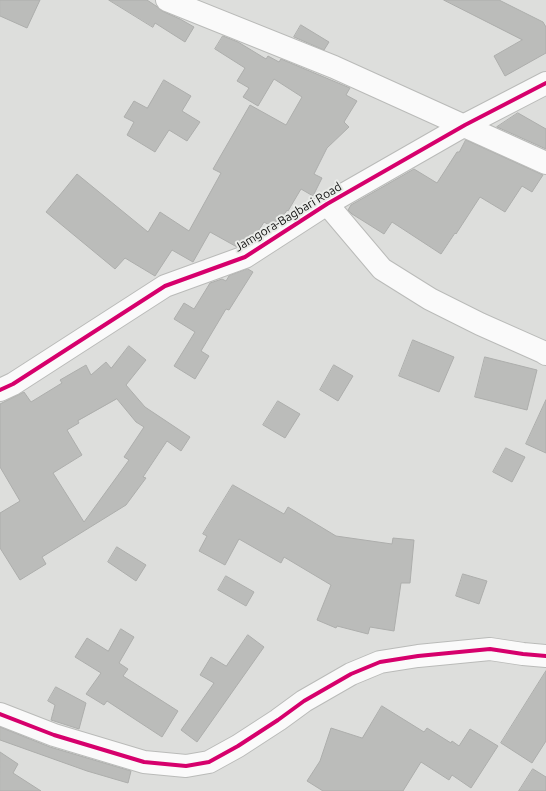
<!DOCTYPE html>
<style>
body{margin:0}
canvas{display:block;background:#dddedc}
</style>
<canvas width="546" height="791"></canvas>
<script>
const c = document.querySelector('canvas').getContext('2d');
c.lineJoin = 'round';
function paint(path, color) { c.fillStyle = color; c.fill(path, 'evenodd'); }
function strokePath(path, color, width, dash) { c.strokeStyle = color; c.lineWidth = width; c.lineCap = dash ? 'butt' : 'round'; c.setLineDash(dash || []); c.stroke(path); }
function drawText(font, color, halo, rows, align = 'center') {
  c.font = font + ' Ubuntu,sans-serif'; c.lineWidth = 4; c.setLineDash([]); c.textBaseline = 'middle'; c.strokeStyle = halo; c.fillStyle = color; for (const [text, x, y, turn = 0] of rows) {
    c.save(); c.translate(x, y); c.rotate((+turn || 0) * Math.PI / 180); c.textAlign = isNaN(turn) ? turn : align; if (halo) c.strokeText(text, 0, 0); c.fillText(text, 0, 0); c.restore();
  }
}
const building = new Path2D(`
 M 0,0 L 40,0 L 27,28 L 0,16 Z
 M 109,0 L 147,0 L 156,6 L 162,11 L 180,19 L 194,27 L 185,42 L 155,23 L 153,27 Z
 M 444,0 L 499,0 L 543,22 L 546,27 L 546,53 L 505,76 L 494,56 L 522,40 Z
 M 301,25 L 329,42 L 324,50 L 294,37 Z
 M 223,36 L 238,42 L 266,59 L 268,56 L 279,62 L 281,59 L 350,88 L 346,95 L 357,101 L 344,122 L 349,127 L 327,148 L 314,174 L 322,178 L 313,196 L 301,189 L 288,211 L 287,210 L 283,217 L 271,226 L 264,222 L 256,235 L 239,246 L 237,247 L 210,232 L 193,262 L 172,250 L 155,276 L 125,258 L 115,269 L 46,212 L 77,174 L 148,232 L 160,212 L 189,231 L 221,173 L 213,169 L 250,105 L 286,125 L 302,97 L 274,79 L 258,106 L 243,97 L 249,88 L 237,81 L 245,68 L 215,49 Z
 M 164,80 L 191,96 L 182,111 L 200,122 L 187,141 L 169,130 L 155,152 L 127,135 L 134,122 L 124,117 L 134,101 L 147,108 Z
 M 518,113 L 546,129 L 546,149 L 497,127 Z
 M 466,140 L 543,175 L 532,192 L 522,186 L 505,212 L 480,197 L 456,234 L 455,233 L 441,254 L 392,222 L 384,234 L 352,214 L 348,210 L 351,205 L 414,169 L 437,183 L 457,152 L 459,152 Z
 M 248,269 L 253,272 L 229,310 L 226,309 L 201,351 L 209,356 L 195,379 L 174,366 L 195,332 L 174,319 L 184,303 L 194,309 L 210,283 L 222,279 L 226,281 L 229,276 Z
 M 413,340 L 454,357 L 439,392 L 399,376 Z
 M 129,346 L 146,360 L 126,385 L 145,407 L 190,437 L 181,451 L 167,441 L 143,477 L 146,478 L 126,505 L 42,557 L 46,564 L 20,580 L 0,548 L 0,513 L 20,501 L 0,467 L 0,404 L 24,392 L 31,402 L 62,383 L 60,380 L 86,365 L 91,375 L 106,362 L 111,368 ZM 117,399 L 136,422 L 144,427 L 124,457 L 129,460 L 84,522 L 53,473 L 82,455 L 67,430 L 79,423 L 78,421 Z
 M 485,357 L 537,370 L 527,410 L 475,397 Z
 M 334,365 L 353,376 L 338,401 L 320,390 Z
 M 546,400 L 546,453 L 526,444 Z
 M 278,401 L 300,414 L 285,438 L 263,425 Z
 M 506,448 L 525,457 L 512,482 L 493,472 Z
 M 233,485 L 284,514 L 288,507 L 336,536 L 392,544 L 393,538 L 414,540 L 410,583 L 401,583 L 394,631 L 370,627 L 368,634 L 337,626 L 336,628 L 317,620 L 331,585 L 284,557 L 281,563 L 239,539 L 225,565 L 199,551 L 207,536 L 203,534 Z
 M 117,547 L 146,565 L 136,581 L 108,562 Z
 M 463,574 L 487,581 L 479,604 L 456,596 Z
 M 226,576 L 254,592 L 246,606 L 218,590 Z
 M 121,629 L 134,637 L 119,663 L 128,669 L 123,676 L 178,711 L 162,737 L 107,701 L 104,705 L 86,694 L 101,673 L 75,657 L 87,638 L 108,651 Z
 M 248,635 L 264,647 L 197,742 L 181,730 L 214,683 L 200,675 L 211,657 L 226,666 Z
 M 546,671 L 546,741 L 532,763 L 501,743 Z
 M 56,687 L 86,703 L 79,729 L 51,720 L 55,705 L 48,701 Z
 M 382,706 L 424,732 L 427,728 L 451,743 L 452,741 L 459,746 L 470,729 L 498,746 L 471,788 L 452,775 L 449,780 L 421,762 L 403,791 L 323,791 L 307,781 L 320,761 L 331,728 L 362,738 Z
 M 0,727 L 50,747 L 131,771 L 128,783 L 87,771 L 0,740 Z
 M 0,752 L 18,764 L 13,773 L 41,791 L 0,791 Z
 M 533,769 L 546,777 L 546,791 L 519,791 Z`);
const minor = new Path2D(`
 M 167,0 L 334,67 L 546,163
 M 327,204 L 382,269 L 430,299 L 480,324 L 543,352 L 546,354
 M 0,390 L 13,384 L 165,286 L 245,257 L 327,204 L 465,125 L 546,83
 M 0,714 L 54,735 L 144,762 L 186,766 L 209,762 L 238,746 L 278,720 L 304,701 L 351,674 L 380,662 L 418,656 L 490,649 L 523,654 L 546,656`);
const cycleway = new Path2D(`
 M 0,390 L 13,384 L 165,286 L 245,257 L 327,204 L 465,125 L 546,83
 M 0,714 L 54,735 L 144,762 L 186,766 L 209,762 L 238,746 L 278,720 L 304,701 L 351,674 L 380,662 L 418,656 L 490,649 L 523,654 L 546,656`);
const streetNames = [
 ["Jamgora-Bagbari Road",288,217,-31]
];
paint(building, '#bbbcba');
strokePath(building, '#adaeac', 1);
strokePath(minor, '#babbb9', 24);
strokePath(minor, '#fafafa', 22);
strokePath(cycleway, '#d6006c', 4);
drawText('12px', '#10100f', '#eaece9', streetNames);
</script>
